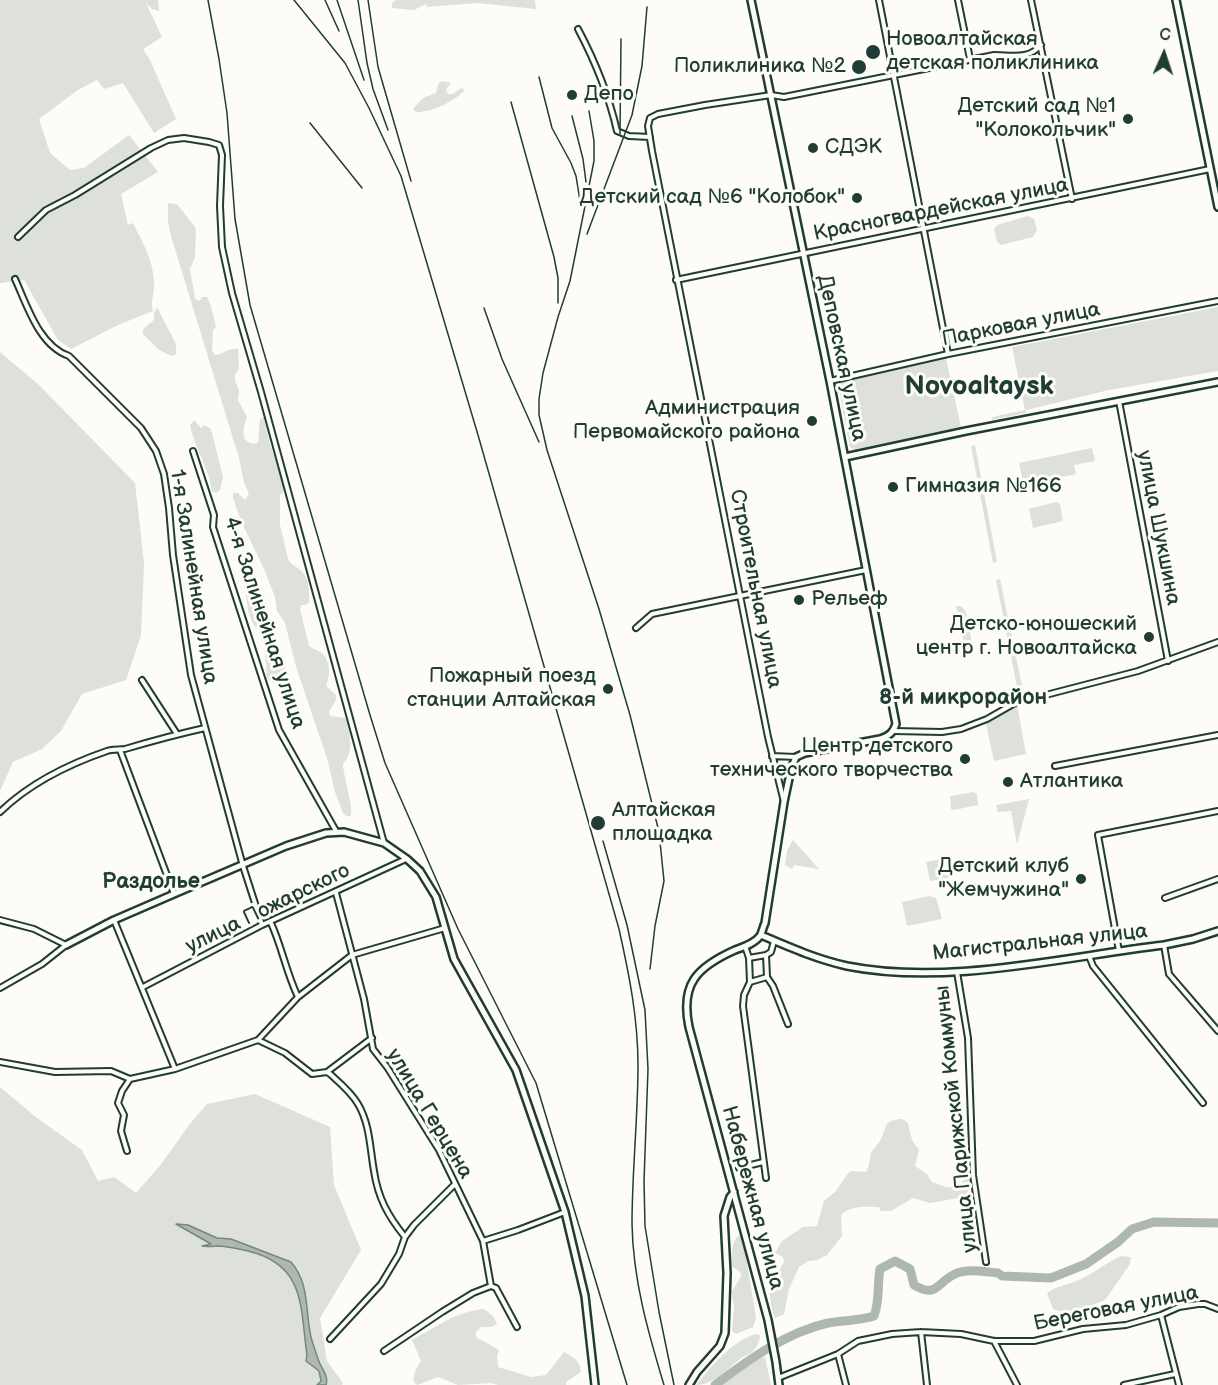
<!DOCTYPE html>
<meta charset="utf-8">
<style>
body{margin:0}
#map{position:relative;width:1218px;height:1385px;overflow:hidden;background:#fdfcf7;font-family:"Balsamiq Sans",sans-serif}
canvas{display:block}
.north{position:absolute;left:1134px;top:24px;width:60px;height:60px;-webkit-text-stroke:4px #fdfcf7;paint-order:stroke;rotate:3deg;font-size:16px;font-weight:700;line-height:24px;text-align:center;color:#1f3d34}
.north::after{content:'';display:block;margin:auto;width:21px;height:27px;background:#1f3d34;clip-path:polygon(50% 0,100% 100%,50% 72%,0 100%)}
</style>
<div id="map">
<canvas width="1218" height="1385"></canvas>
<div class="north">С</div>
</div>
<script>
const c = document.querySelector('canvas').getContext('2d');
c.lineJoin = 'round';
function paint(path, color) { c.fillStyle = color; c.fill(path, 'evenodd'); }
function strokePath(path, color, width, dash) { c.strokeStyle = color; c.lineWidth = width; c.lineCap = dash ? 'butt' : 'round'; c.setLineDash(dash || []); c.stroke(path); }
function drawText(font, color, halo, rows, align = 'center') {
  c.font = font + ' "Balsamiq Sans",sans-serif'; c.lineWidth = 6; c.setLineDash([]); c.textBaseline = 'middle'; c.strokeStyle = halo; c.fillStyle = color; for (const [text, x, y, turn = 0] of rows) {
    c.save(); c.translate(x, y); c.rotate((+turn || 0) * Math.PI / 180); c.textAlign = isNaN(turn) ? turn : align; if (halo) c.strokeText(text, 0, 0); c.fillText(text, 0, 0); c.restore();
  }
}
const green = new Path2D(`
 M 0,0 L 158,0 L 159,11 L 152,9 L 146,3 L 162,37 L 143,49 L 150,60 L 176,119 L 154,133 L 123,83 L 104,89 L 97,80 L 78,90 L 39,119 L 50,153 L 70,170 L 84,168 L 129,135 L 158,172 L 121,194 L 128,225 L 133,223 C 143,243 153,260 154,282 C 155,292 150,302 153,311 L 118,325 L 71,349 L 58,340 L 24,280 L 0,283 Z
 M 396,0 L 535,0 L 536,9 L 477,3 L 427,7 L 426,4 L 414,10 L 392,8 L 392,3 Z
 M 442,81 L 451,83 L 446,90 L 448,94 L 453,94 L 461,88 L 465,90 C 453,102 433,112 416,112 L 413,109 L 423,98 L 436,93 L 438,84 Z
 M 168,203 L 177,204 L 195,227 L 196,232 L 195,257 L 190,269 L 195,299 L 200,301 L 202,297 L 207,297 L 211,306 L 216,327 L 213,330 L 212,351 L 215,355 C 224,354 229,347 238,349 L 239,368 L 235,375 L 235,380 L 239,390 L 238,400 L 247,417 C 242,429 240,446 258,443 L 260,419 L 264,417 L 269,441 L 284,487 L 283,492 L 280,495 L 280,525 L 288,559 C 291,565 294,565 299,569 C 309,576 310,592 309,603 L 305,605 L 301,605 L 300,609 L 309,646 C 313,649 318,650 322,653 C 331,662 330,675 326,686 L 336,695 L 336,700 L 329,712 L 330,716 L 345,718 C 350,733 355,751 343,764 C 344,780 353,804 351,816 L 346,816 L 343,813 L 335,792 L 327,758 L 297,670 L 285,623 L 277,611 L 275,597 L 264,569 L 241,521 L 233,498 L 233,493 L 238,493 L 245,500 L 249,494 L 244,482 L 239,458 L 171,236 L 168,222 Z
 M 1028,216 L 1034,219 L 1037,230 L 1033,237 L 1001,245 L 997,242 L 994,229 L 997,225 Z
 M 157,307 L 176,344 L 176,354 L 172,356 C 157,351 154,344 143,334 L 143,329 L 154,320 L 154,314 Z
 M 1218,307 L 1218,371 L 1109,390 L 1026,410 L 1026,413 L 992,420 L 992,417 L 1025,410 L 1012,347 Z
 M 0,352 L 39,385 L 135,483 L 144,563 L 141,635 L 126,680 L 82,694 L 61,731 L 42,749 L 13,762 L 0,791 Z
 M 946,358 L 961,427 L 861,449 L 855,450 L 850,447 L 838,385 L 841,381 Z
 M 194,420 L 201,428 L 204,425 L 211,429 L 223,477 L 220,490 L 216,493 L 212,491 C 210,484 210,478 207,472 C 202,457 193,441 190,425 Z
 M 975,445 L 997,562 L 993,563 L 971,446 Z
 M 1092,448 L 1095,461 L 1074,465 L 1076,474 L 1024,485 L 1019,463 Z
 M 1056,502 L 1060,504 L 1063,521 L 1033,528 L 1029,509 Z
 M 1000,579 L 1022,686 L 1017,687 L 996,580 Z
 M 249,582 C 267,596 267,605 263,628 L 258,629 C 248,622 243,591 249,582 Z
 M 956,606 L 961,606 L 966,612 L 972,643 L 970,648 L 970,654 L 967,658 Z
 M 274,649 C 281,660 292,673 286,686 L 278,682 L 274,684 L 267,678 L 265,650 Z
 M 1017,705 L 1026,754 L 994,761 L 986,724 Z
 M 974,792 L 977,794 L 978,805 L 954,810 L 951,809 L 950,796 Z
 M 1029,799 L 1018,841 L 1017,844 L 1011,811 L 998,812 L 996,805 Z
 M 793,840 L 819,869 L 794,865 L 792,869 L 785,865 L 787,851 Z
 M 945,858 L 949,878 L 930,881 L 926,862 Z
 M 929,896 L 936,898 L 942,919 L 907,926 L 902,902 Z
 M 0,1087 L 37,1118 L 82,1150 L 98,1181 L 114,1177 L 136,1193 L 162,1163 L 189,1125 L 207,1104 L 255,1094 L 330,1127 L 334,1185 L 361,1250 L 320,1318 L 327,1361 L 343,1383 L 342,1385 L 0,1385 Z
 M 901,1119 C 911,1122 908,1127 911,1136 C 912,1141 916,1146 919,1150 L 915,1166 L 927,1174 L 932,1182 L 946,1187 L 957,1187 L 961,1185 L 967,1171 L 971,1172 L 971,1187 L 966,1194 L 958,1198 L 930,1203 L 913,1198 L 891,1211 L 881,1211 L 879,1207 C 866,1207 851,1205 841,1215 L 842,1236 L 827,1255 L 818,1260 L 808,1261 L 799,1267 L 789,1289 L 784,1314 L 775,1318 C 766,1297 772,1272 764,1252 C 762,1246 759,1246 760,1239 L 766,1242 L 772,1275 L 777,1274 L 784,1262 L 783,1257 L 775,1253 L 782,1241 L 803,1227 L 817,1226 L 824,1201 L 835,1192 L 847,1175 L 851,1171 L 866,1172 C 870,1166 869,1160 871,1153 C 873,1149 877,1145 880,1141 C 888,1127 881,1121 901,1119 Z
 M 739,1235 L 743,1238 L 756,1318 L 753,1327 L 736,1334 L 732,1331 L 734,1308 L 732,1292 L 741,1276 L 740,1272 L 732,1266 C 732,1255 730,1243 739,1235 Z
 M 1121,1256 L 1131,1257 L 1130,1264 L 1105,1300 L 1073,1313 L 1063,1313 L 1053,1309 L 1047,1293 C 1055,1286 1068,1285 1079,1280 C 1094,1273 1106,1263 1121,1256 Z
 M 484,1309 L 493,1316 L 497,1324 L 491,1327 L 481,1327 L 476,1332 L 476,1337 L 499,1350 L 497,1356 L 498,1367 L 531,1377 L 546,1375 L 564,1352 C 574,1357 580,1361 581,1372 L 566,1382 L 566,1385 L 498,1385 L 491,1383 L 458,1385 L 438,1377 L 417,1385 L 413,1381 L 415,1371 L 421,1361 L 412,1340 C 419,1335 426,1333 433,1328 C 450,1318 464,1311 484,1309 Z
 M 755,1334 L 760,1335 C 760,1341 757,1348 752,1352 C 749,1355 743,1356 740,1359 C 727,1369 714,1385 696,1385 C 712,1366 731,1342 755,1334 Z
 M 765,1357 L 771,1385 L 719,1385 L 760,1358 Z`);
const water = new Path2D(`
 M 176,1224 L 188,1225 L 217,1238 L 231,1239 L 291,1262 C 310,1284 305,1311 311,1337 C 313,1345 316,1352 318,1359 C 321,1369 329,1375 326,1385 L 317,1385 L 321,1381 L 319,1371 L 306,1361 L 307,1355 C 300,1307 306,1265 248,1251 C 239,1249 229,1247 220,1246 C 214,1246 208,1247 202,1246 L 211,1244 Z`);
const river = new Path2D(`
 M 715,1385 C 748,1360 787,1332 828,1323 C 844,1320 859,1321 874,1316 C 880,1301 877,1285 880,1269 L 895,1261 L 910,1269 L 914,1285 C 937,1299 937,1282 955,1274 C 967,1268 985,1272 998,1273 L 1002,1276 L 1051,1278 L 1086,1264 L 1118,1242 L 1132,1229 L 1154,1222 L 1218,1223`);
const street = new Path2D(`
 M 879,0 L 948,354
 M 958,0 L 970,59
 M 1031,0 L 1072,199
 M 578,29 C 595,61 609,96 617,131 L 629,136 L 650,137
 M 18,237 L 46,210 L 75,195 L 151,148 L 168,140 L 184,138 L 209,142 L 219,145 L 222,155 L 220,206 L 222,247 L 232,293 L 261,392 L 384,843
 M 15,279 C 27,305 39,346 69,356 L 141,428 L 156,451 L 164,474 L 169,508 L 173,555 L 191,675 L 243,866 L 262,925
 M 676,280 L 1210,169
 M 830,381 L 948,354 L 1218,301
 M 1119,401 L 1168,661
 M 193,451 L 214,515 L 213,527 L 279,730 L 336,831
 M 636,628 L 652,614 L 866,570
 M 142,680 L 177,734
 M 894,731 L 942,732 L 961,729 L 987,719 L 1015,703 L 1138,671 L 1218,642
 M 120,750 L 174,894
 M 772,756 L 796,757
 M 1055,766 L 1218,735
 M 784,802 L 768,737 L 652,151 L 648,126 L 650,118 L 658,114 L 705,105 L 771,95 L 784,97 L 994,55 C 1013,55 1028,60 1041,45
 M 0,812 C 29,784 69,764 107,751 C 113,749 119,750 125,749 C 152,741 178,734 205,728
 M 336,893 L 364,999 L 373,1049 L 387,1067 L 439,1150 L 483,1241 L 491,1286 L 473,1293 L 442,1312 L 384,1351
 M 1165,898 L 1218,879
 M 0,920 L 34,929 L 66,945 L 42,964 L 0,988
 M 114,920 L 175,1069
 M 271,923 C 282,947 286,972 298,997
 M 774,941 L 771,952 L 766,955 L 767,977 L 773,986 L 788,1024
 M 1164,945 L 1169,974 L 1218,1031
 M 745,946 L 749,958 L 750,982
 M 1119,951 L 1098,835 L 1218,811
 M 1089,956 L 1093,966 L 1203,1103
 M 749,958 L 766,955
 M 957,972 L 968,1038 L 973,1175 L 986,1262
 M 143,987 L 262,925 L 406,859
 M 258,1040 L 285,1053 L 312,1074 L 327,1072 L 330,1074 C 340,1083 351,1092 358,1104 C 370,1124 370,1149 374,1171 C 378,1198 388,1216 405,1237
 M 0,1062 L 55,1072 L 111,1071 L 130,1079 L 175,1069 L 258,1040 L 298,997 L 352,955 L 445,928
 M 327,1072 L 372,1038
 M 127,1151 L 121,1131 L 124,1115 L 118,1103 L 122,1091 L 130,1079
 M 739,1168 L 763,1162
 M 766,1178 L 743,1006 L 744,995 L 750,982 L 767,977
 M 483,1241 L 518,1230 L 565,1212
 M 491,1286 L 496,1288 L 517,1327
 M 1161,1315 L 1179,1385
 M 921,1332 L 927,1385
 M 330,1339 L 381,1284 L 399,1254 L 405,1237 L 414,1225 L 455,1184
 M 994,1341 L 1017,1385
 M 838,1354 L 846,1385
 M 778,1378 L 838,1354 L 858,1341 L 892,1334 L 921,1332 L 961,1334 L 994,1341 L 1034,1341 L 1083,1329 L 1126,1325 L 1161,1315 L 1179,1307 L 1198,1304 L 1205,1304 L 1218,1309
 M 1124,1385 L 1175,1374`);
const secondary = new Path2D(`
 M 751,0 L 830,381 L 896,724 C 893,733 889,736 880,739 L 805,753 L 796,757 L 791,769 L 784,802 L 765,923 C 763,927 762,933 760,936 C 754,944 743,947 735,950 C 697,967 680,984 689,1027 L 768,1320 L 776,1362 L 779,1385
 M 1176,0 L 1218,207
 M 845,457 L 966,431 L 1218,382
 M 761,935 C 789,947 816,959 847,966 C 947,986 1063,957 1164,945 L 1193,939 L 1218,931
 M 66,945 L 114,920 L 174,894 L 286,846 L 326,833 L 344,832 L 384,843 L 407,859 L 420,871 L 436,897 L 454,959 L 516,1070 L 565,1212 L 585,1296 L 595,1385
 M 689,1385 L 697,1372 L 720,1346 L 725,1333 L 727,1273 L 724,1216 L 730,1197 L 734,1192`);
const rail = new Path2D(`
 M 208,0 L 219,59 L 227,113 L 235,219 L 250,305 L 370,715 L 385,763 L 458,929 L 536,1083 L 627,1385
 M 294,0 L 345,63 L 369,108 L 401,176 L 478,435 L 619,929 C 629,974 638,1018 638,1065 C 638,1118 632,1171 632,1224 C 633,1280 648,1332 664,1385
 M 325,0 L 339,31
 M 337,0 L 364,80
 M 358,0 L 367,63 L 373,89 L 388,130
 M 368,0 L 378,67 L 411,181
 M 539,77 L 552,128 L 571,163 L 576,176 L 581,207
 M 511,102 L 554,257 L 558,278 L 558,303
 M 589,111 L 594,141 L 594,161 L 570,281 L 558,317 L 543,373 L 539,399 L 539,415 L 547,450 L 599,609 L 630,715 L 659,832 L 664,881 L 655,926 L 650,969
 M 572,116 L 583,159 L 586,182
 M 310,123 L 362,188
 M 620,134 L 621,39
 M 587,234 L 632,115 L 642,66 L 647,7
 M 484,308 L 502,359 L 539,442
 M 603,841 L 627,925 L 645,1010 L 648,1069 L 644,1181 L 645,1226 L 659,1312 L 674,1385`);
const markers = [
 [873,52,8,"#1f3d34"],
 [859,67,8,"#1f3d34"],
 [572,95,6,"#1f3d34"],
 [1128,119,6,"#1f3d34"],
 [813,148,6,"#1f3d34"],
 [857,198,6,"#1f3d34"],
 [812,421,6,"#1f3d34"],
 [893,487,6,"#1f3d34"],
 [799,600,6,"#1f3d34"],
 [1149,637,6,"#1f3d34"],
 [608,689,6,"#1f3d34"],
 [965,759,6,"#1f3d34"],
 [1008,782,6,"#1f3d34"],
 [598,823,8,"#1f3d34"],
 [1081,879,6,"#1f3d34"]
];
const poiNames = [
 ["Новоалтайская",886,40,"left"],
 ["детская поликлиника",886,64,"left"],
 ["Поликлиника №2",846,67],
 ["Депо",584,95,"left"],
 ["Детский сад №1",1116,107],
 ["\"Колокольчик\"",1116,131],
 ["СДЭК",825,148,"left"],
 ["Детский сад №6 \"Колобок\"",845,198],
 ["Администрация",800,409],
 ["Первомайского района",800,433],
 ["Гимназия №166",905,487,"left"],
 ["Рельеф",811,600,"left"],
 ["Детско-юношеский",1137,625],
 ["центр г. Новоалтайска",1137,649],
 ["Пожарный поезд",596,677],
 ["станции Алтайская",596,701],
 ["Центр детского",953,747],
 ["технического творчества",953,771],
 ["Атлантика",1020,782,"left"],
 ["Алтайская",612,811,"left"],
 ["площадка",612,835,"left"],
 ["Детский клуб",1069,867],
 ["\"Жемчужина\"",1069,891]
];
const streetNames = [
 ["Красногвардейская улица",941,210,-11],
 ["Парковая улица",1021,325,-11],
 ["Деповская улица",841,358,78],
 ["улица Шукшина",1158,528,79],
 ["1-я Залинейная улица",193,577,81],
 ["Строительная улица",755,589,79],
 ["4-я Залинейная улица",264,623,72],
 ["улица Пожарского",268,909,-26],
 ["Магистральная улица",1040,943,-6],
 ["улица Герцена",429,1114,59],
 ["улица Парижской Коммуны",957,1119,-96],
 ["Набережная улица",752,1198,75],
 ["Береговая улица",1116,1309,-11]
];
const neighbourhoodNames = [
 ["8-й микрорайон",963,698],
 ["Раздолье",151,882]
];
const districtNames = [
 ["Novoaltaysk",979,387]
];
paint(green, '#dde0db');
paint(water, '#aeb8b1');
strokePath(water, '#75877f', 1.5);
strokePath(river, '#aeb8b1', 9);
strokePath(street, '#1f3d34', 8);
strokePath(secondary, '#1f3d34', 10);
strokePath(street, '#fdfcf7', 4);
strokePath(secondary, '#fdfcf7', 5);
strokePath(rail, '#1f3d34', 1.5);
for (const [x, y, r, color] of markers) { const dot = new Path2D(); dot.arc(x, y, r, 0, 2 * Math.PI); c.fillStyle = color; c.fill(dot); strokePath(dot, '#fdfcf7', 2); }
drawText('21px', '#1f3d34', '#fdfcf7', poiNames, 'right');
drawText('21px', '#1f3d34', '#fdfcf7', streetNames);
drawText('bold 22px', '#1f3d34', '#fdfcf7', neighbourhoodNames);
drawText('bold 27px', '#1f3d34', '#fdfcf7', districtNames);
</script>
